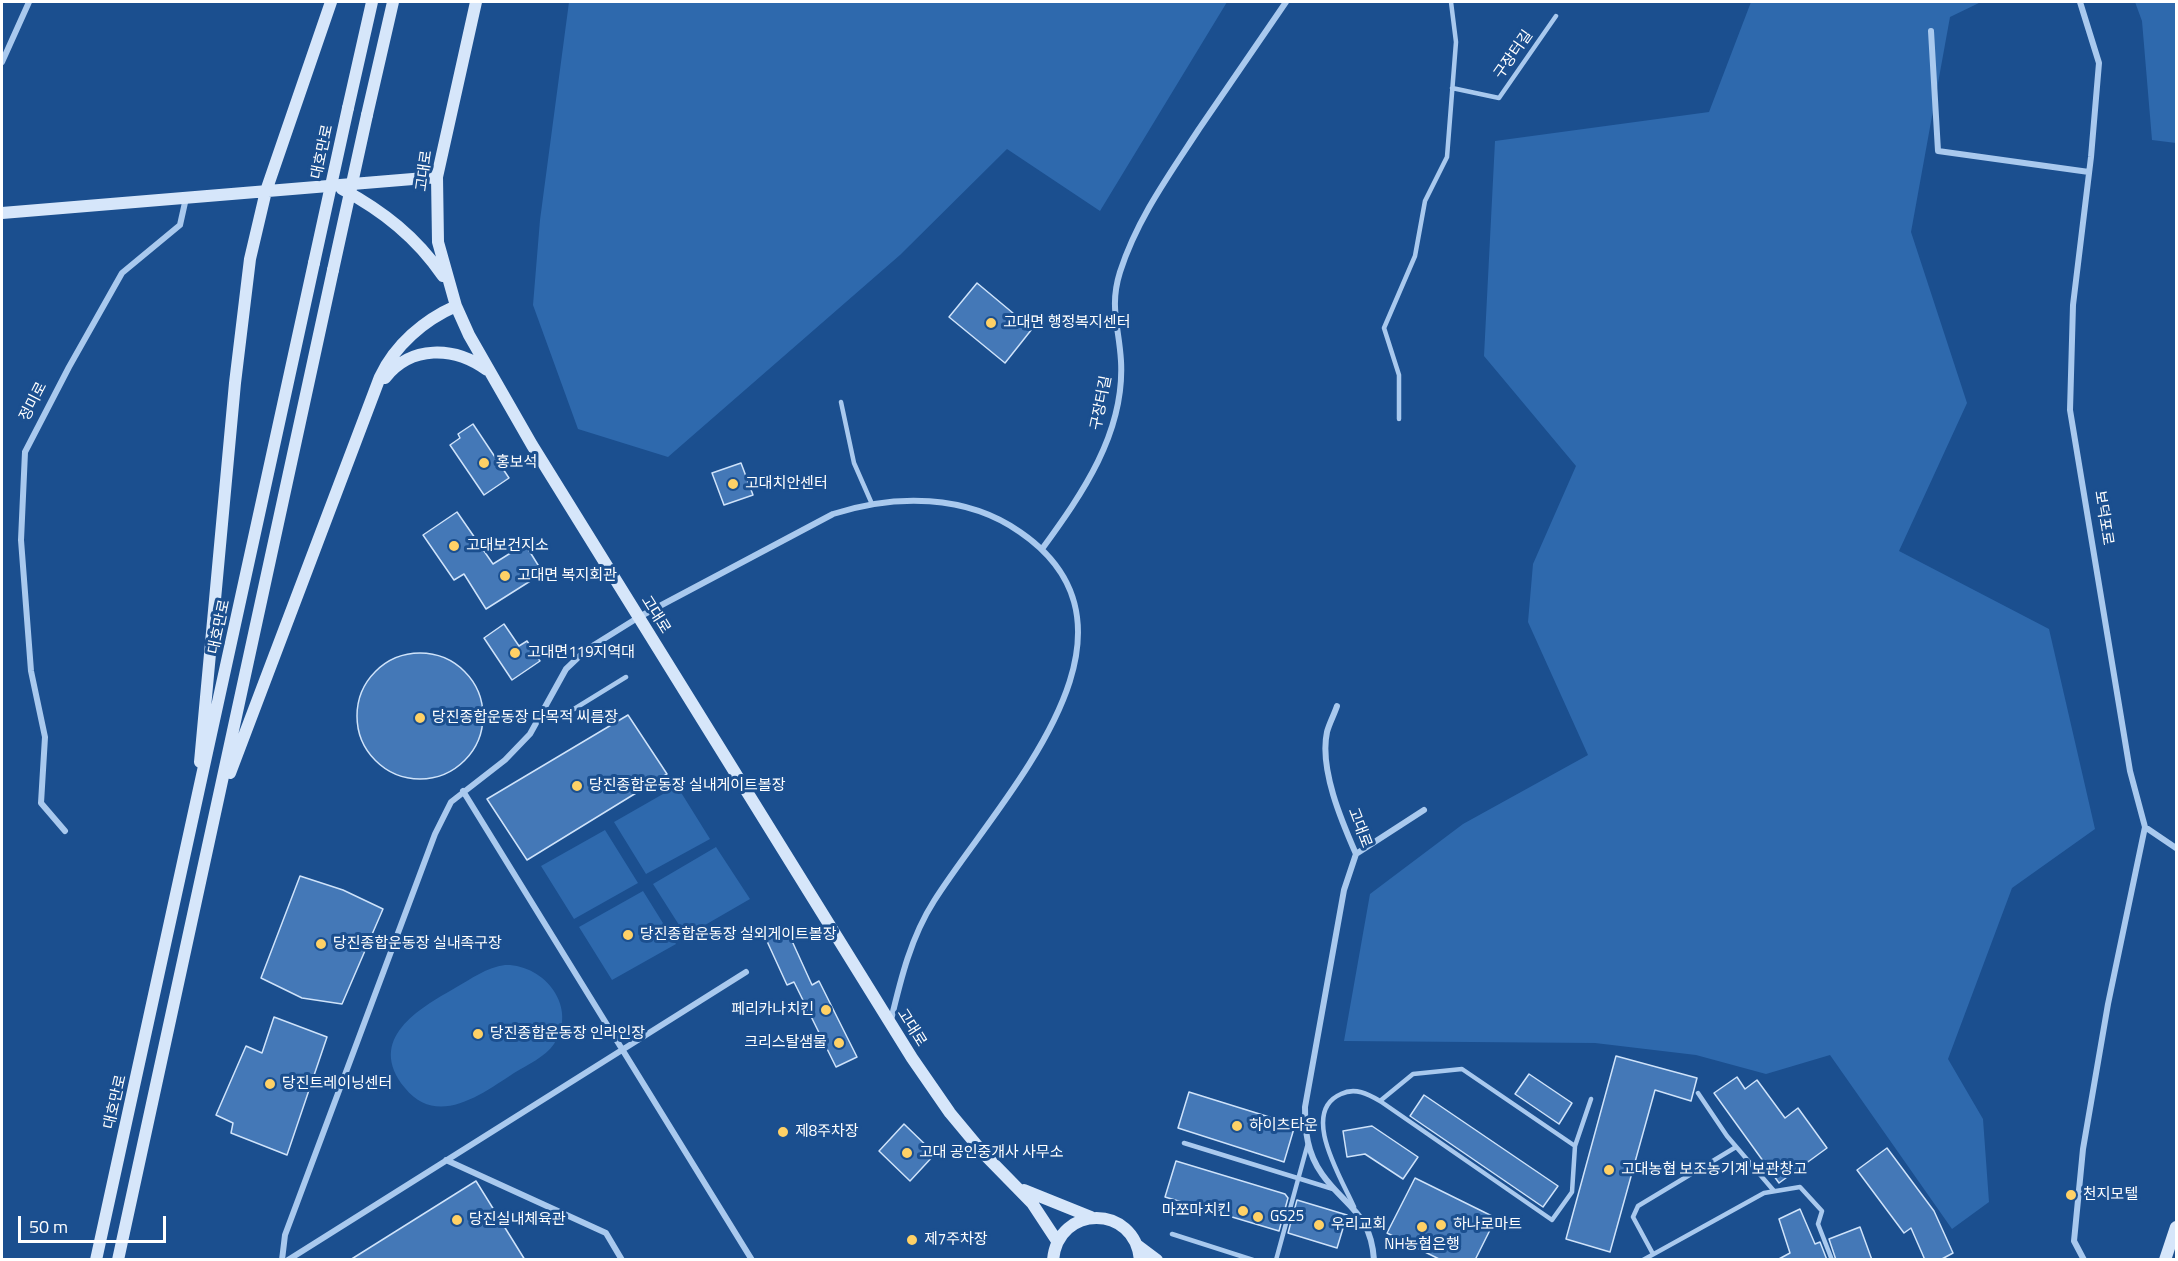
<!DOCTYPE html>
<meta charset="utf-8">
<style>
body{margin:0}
#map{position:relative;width:2178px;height:1261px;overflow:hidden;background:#1b4f8f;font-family:"Titillium Web",sans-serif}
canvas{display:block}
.frame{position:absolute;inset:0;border:3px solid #fff;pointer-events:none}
.scale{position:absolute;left:18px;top:1216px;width:148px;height:27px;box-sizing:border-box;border:3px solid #fff;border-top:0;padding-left:8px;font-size:18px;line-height:21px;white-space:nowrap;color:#fff;-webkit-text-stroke:4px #1b4f8f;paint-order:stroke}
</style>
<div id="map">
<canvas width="2178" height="1261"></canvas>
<div class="frame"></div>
<div class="scale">50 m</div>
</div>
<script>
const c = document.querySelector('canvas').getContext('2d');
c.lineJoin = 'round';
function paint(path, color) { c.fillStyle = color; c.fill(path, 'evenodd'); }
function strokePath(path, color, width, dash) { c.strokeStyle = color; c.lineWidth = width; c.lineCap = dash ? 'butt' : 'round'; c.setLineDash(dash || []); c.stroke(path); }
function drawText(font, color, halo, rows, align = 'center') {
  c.font = font + ' "Titillium Web","Noto Sans KR",sans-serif'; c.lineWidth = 6; c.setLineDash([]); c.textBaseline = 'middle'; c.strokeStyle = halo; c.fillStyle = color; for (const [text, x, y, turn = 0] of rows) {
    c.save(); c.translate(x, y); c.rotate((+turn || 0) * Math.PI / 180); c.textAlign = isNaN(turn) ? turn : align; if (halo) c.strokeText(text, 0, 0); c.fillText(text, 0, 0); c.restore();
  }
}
const green = new Path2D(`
 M 569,2 L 1227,2 L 1100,211 L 1007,149 L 900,255 L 668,457 L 578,429 L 533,305 L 540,220 Z
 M 1751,2 L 1981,2 L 1950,17 L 1911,232 L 1967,403 L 1899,551 L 2049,629 L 2095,829 L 2012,888 L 1948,1059 L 1983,1119 L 1989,1202 L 1952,1229 L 1830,1055 L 1766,1074 L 1696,1055 L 1595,1043 L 1344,1041 L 1370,894 L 1463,824 L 1588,755 L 1528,622 L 1533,564 L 1576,466 L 1484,356 L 1495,141 L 1709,112 Z
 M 2135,2 L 2176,2 L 2176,143 L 2152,140 L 2142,21 Z
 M 677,786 L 710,839 L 646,874 L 614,822 Z
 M 605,830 L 638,883 L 574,919 L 541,866 Z
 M 716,847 L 750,899 L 686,936 L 653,884 Z
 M 643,891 L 676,944 L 612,980 L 579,927 Z
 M 505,965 C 544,964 579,1007 554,1044 C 545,1057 527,1065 514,1073 C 482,1094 437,1128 405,1088 C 365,1039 420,1008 455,988 C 471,979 487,967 505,965 Z`);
const building = new Path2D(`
 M 977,283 L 1032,329 L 1005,363 L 949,317 Z
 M 473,424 L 509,478 L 484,495 L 450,445 L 460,438 L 458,434 Z
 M 741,463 L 753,495 L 724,505 L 712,473 Z
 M 457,512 L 493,564 L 525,544 L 543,573 L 486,609 L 464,574 L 454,580 L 423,535 Z
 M 504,624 L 519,646 L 527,641 L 540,661 L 512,680 L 484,638 Z
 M357 716a63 63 0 1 1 126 0a63 63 0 1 1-126 0Z
 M 628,715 L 667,774 L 527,860 L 487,799 Z
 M 300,876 L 343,890 L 383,909 L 342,1004 L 302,998 L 261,978 Z
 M 787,930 L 812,985 L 819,981 L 857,1057 L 836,1067 L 794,982 L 787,985 L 766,939 Z
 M 274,1017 L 327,1037 L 287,1155 L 231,1133 L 233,1123 L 216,1115 L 246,1046 L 262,1053 Z
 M 1616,1056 L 1697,1078 L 1691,1101 L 1655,1090 L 1610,1252 L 1566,1239 Z
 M 1529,1074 L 1572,1103 L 1559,1124 L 1515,1094 Z
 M 1737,1077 L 1745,1089 L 1757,1080 L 1785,1118 L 1798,1108 L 1827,1148 L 1779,1183 L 1714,1093 Z
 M 1189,1092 L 1295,1125 L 1284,1162 L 1178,1128 Z
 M 1424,1095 L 1558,1186 L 1543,1207 L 1410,1116 Z
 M 904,1124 L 935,1154 L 910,1181 L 879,1151 Z
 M 1372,1126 L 1418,1157 L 1403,1179 L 1365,1154 L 1347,1157 L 1343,1131 Z
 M 1887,1148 L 1934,1211 L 1953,1253 L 1940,1260 L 1925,1260 L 1911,1228 L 1904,1233 L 1857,1170 Z
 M 1176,1161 L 1285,1194 L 1288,1198 L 1279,1231 L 1165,1197 Z
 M 1415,1178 L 1496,1218 L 1475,1260 L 1441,1260 L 1387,1233 Z
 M 476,1181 L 525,1260 L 350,1260 Z
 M 1297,1200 L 1347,1215 L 1337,1248 L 1288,1233 Z
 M 1800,1209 L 1815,1244 L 1820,1242 L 1827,1260 L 1777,1260 L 1790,1253 L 1779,1219 Z
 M 1860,1227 L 1872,1260 L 1836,1260 L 1829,1239 Z`);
const lane = new Path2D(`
 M 1452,88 L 1499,98 L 1556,16
 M 841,402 L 854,463 L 872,504
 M 1399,419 L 1399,375 L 1384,328 L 1415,256 L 1425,201 L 1447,157 L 1456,42 L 1451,2
 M 574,709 L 626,677
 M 1698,1093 L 1727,1136 L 1774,1191
 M 1184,1143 L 1333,1189
 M 1575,1146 L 1591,1099
 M 1354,1207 C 1342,1179 1299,1112 1341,1094 C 1355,1087 1368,1094 1380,1101 L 1552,1220 L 1572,1192 L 1575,1146 L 1462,1069 L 1413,1074 L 1380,1101
 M 1172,1234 L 1253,1260
 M 1653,1254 L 1633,1217 L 1638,1206 L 1736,1147
 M 1276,1260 L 1308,1143
 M 1643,1260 L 1764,1193 L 1800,1187 L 1822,1211 L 1818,1224 L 1832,1260`);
const street = new Path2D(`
 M 2080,2 L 2099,63 L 2091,157 L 2073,305 L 2070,410 L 2130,771 L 2145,827 L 2176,848
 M 1931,31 L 1938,151 L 2089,172
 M 2,62 L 29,2
 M 1042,549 C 1082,494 1125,433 1121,361 C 1119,326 1109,307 1120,272 C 1137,219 1169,175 1199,129 C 1228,87 1257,44 1286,2
 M 1337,706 C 1334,715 1329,724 1327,732 C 1319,769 1342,822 1356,854 L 1344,890 L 1305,1107 C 1305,1131 1307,1153 1322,1174 C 1345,1207 1371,1212 1374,1260
 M 463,791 L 752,1260
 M 65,831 L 41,803 L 45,737 L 31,671 L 21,540 L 25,452 L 69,367 L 122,273 L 180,225 L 186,198
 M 1356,854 L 1424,810
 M 446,1160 L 606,1233 L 622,1260
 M 282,1260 L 285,1235 L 435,834 L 451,802 L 505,760 L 530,734 L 566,669 L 586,650 L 639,617 L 833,514 C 895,494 966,494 1020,532 C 1167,633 996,802 934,901 C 911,937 901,978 891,1020
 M 288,1260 L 746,972
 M 2084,1260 L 2074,1241 L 2083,1149 L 2108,1004 L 2145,827`);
const secondary = new Path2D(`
 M 476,2 L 437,177 L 438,242 L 456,306 L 469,335 L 532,445 L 912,1058 L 950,1113 L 985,1155 L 1032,1203 L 1057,1241
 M 348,108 L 372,2
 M 367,115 L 393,2
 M 342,189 C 383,211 416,237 443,276
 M 2,213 L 437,177
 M 385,378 C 411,345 454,346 487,370
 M 200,762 L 235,383 L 250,259 L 266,191 L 331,2
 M 230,773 L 380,377 C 395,345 424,320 456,306
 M 1024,1190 L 1091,1217
 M 1137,1245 L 1157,1260
 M 96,1260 L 314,263
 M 118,1260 L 333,270
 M 1053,1260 C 1058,1204 1135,1204 1140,1260
 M 2165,1260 L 2176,1227`);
const secondaryBridge = new Path2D(`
 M 314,263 L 348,108
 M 333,270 L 367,115`);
const markers = [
 [991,323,6,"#ffd166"],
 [484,463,6,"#ffd166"],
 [733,484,6,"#ffd166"],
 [454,546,6,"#ffd166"],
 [505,576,6,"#ffd166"],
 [515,653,6,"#ffd166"],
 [420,718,6,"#ffd166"],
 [577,786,6,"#ffd166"],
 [628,935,6,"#ffd166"],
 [321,944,6,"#ffd166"],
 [826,1010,6,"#ffd166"],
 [478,1034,6,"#ffd166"],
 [839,1043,6,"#ffd166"],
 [270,1084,6,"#ffd166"],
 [1237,1126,6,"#ffd166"],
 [783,1132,6,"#ffd166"],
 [907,1153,6,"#ffd166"],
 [1609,1170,6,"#ffd166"],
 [2071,1195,6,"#ffd166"],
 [1243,1211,6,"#ffd166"],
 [1258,1217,6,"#ffd166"],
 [457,1220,6,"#ffd166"],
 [1319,1225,6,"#ffd166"],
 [1441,1225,6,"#ffd166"],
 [1422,1227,6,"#ffd166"],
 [912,1240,6,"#ffd166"]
];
const streetNames = [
 ["구장터길",1514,55,-55],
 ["대호만로",323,152,-78],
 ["고대로",425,171,-82],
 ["정미로",34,402,-63],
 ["구장터길",1102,403,-79],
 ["보덕포로",2103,518,81],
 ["고대로",655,615,58],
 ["대호만로",220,627,-78],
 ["고대로",1359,828,69],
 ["고대로",911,1028,58],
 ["대호만로",116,1102,-77]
];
const poiNames = [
 ["고대면 행정복지센터",1003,323],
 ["홍보석",496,463],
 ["고대치안센터",745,484],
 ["고대보건지소",466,546],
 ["고대면 복지회관",517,576],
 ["고대면119지역대",527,653],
 ["당진종합운동장 다목적 씨름장",432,718],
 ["당진종합운동장 실내게이트볼장",589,786],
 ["당진종합운동장 실외게이트볼장",640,935],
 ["당진종합운동장 실내족구장",333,944],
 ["페리카나치킨",814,1010,"right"],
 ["당진종합운동장 인라인장",490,1034],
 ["크리스탈샘물",827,1043,"right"],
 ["당진트레이닝센터",282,1084],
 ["하이츠타운",1249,1126],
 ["제8주차장",795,1132],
 ["고대 공인중개사 사무소",919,1153],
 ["고대농협 보조농기계 보관창고",1621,1170],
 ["천지모텔",2083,1195],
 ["마쪼마치킨",1231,1211,"right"],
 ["GS25",1270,1217],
 ["당진실내체육관",469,1220],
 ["우리교회",1331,1225],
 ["하나로마트",1453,1225],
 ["제7주차장",924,1240],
 ["NH농협은행",1422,1245,"center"]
];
paint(green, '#2e69ad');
paint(building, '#4478b7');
strokePath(building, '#cfe3fa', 1.5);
strokePath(lane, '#a9c9ee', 4.5);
strokePath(street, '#a9c9ee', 6);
strokePath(secondary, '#d6e6fa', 12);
strokePath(secondaryBridge, '#d6e6fa', 12);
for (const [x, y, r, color] of markers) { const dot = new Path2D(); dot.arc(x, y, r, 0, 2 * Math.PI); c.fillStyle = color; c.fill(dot); strokePath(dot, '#1b4f8f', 2); }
drawText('15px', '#fff', '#1b4f8f', streetNames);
drawText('15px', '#fff', '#1b4f8f', poiNames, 'left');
</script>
